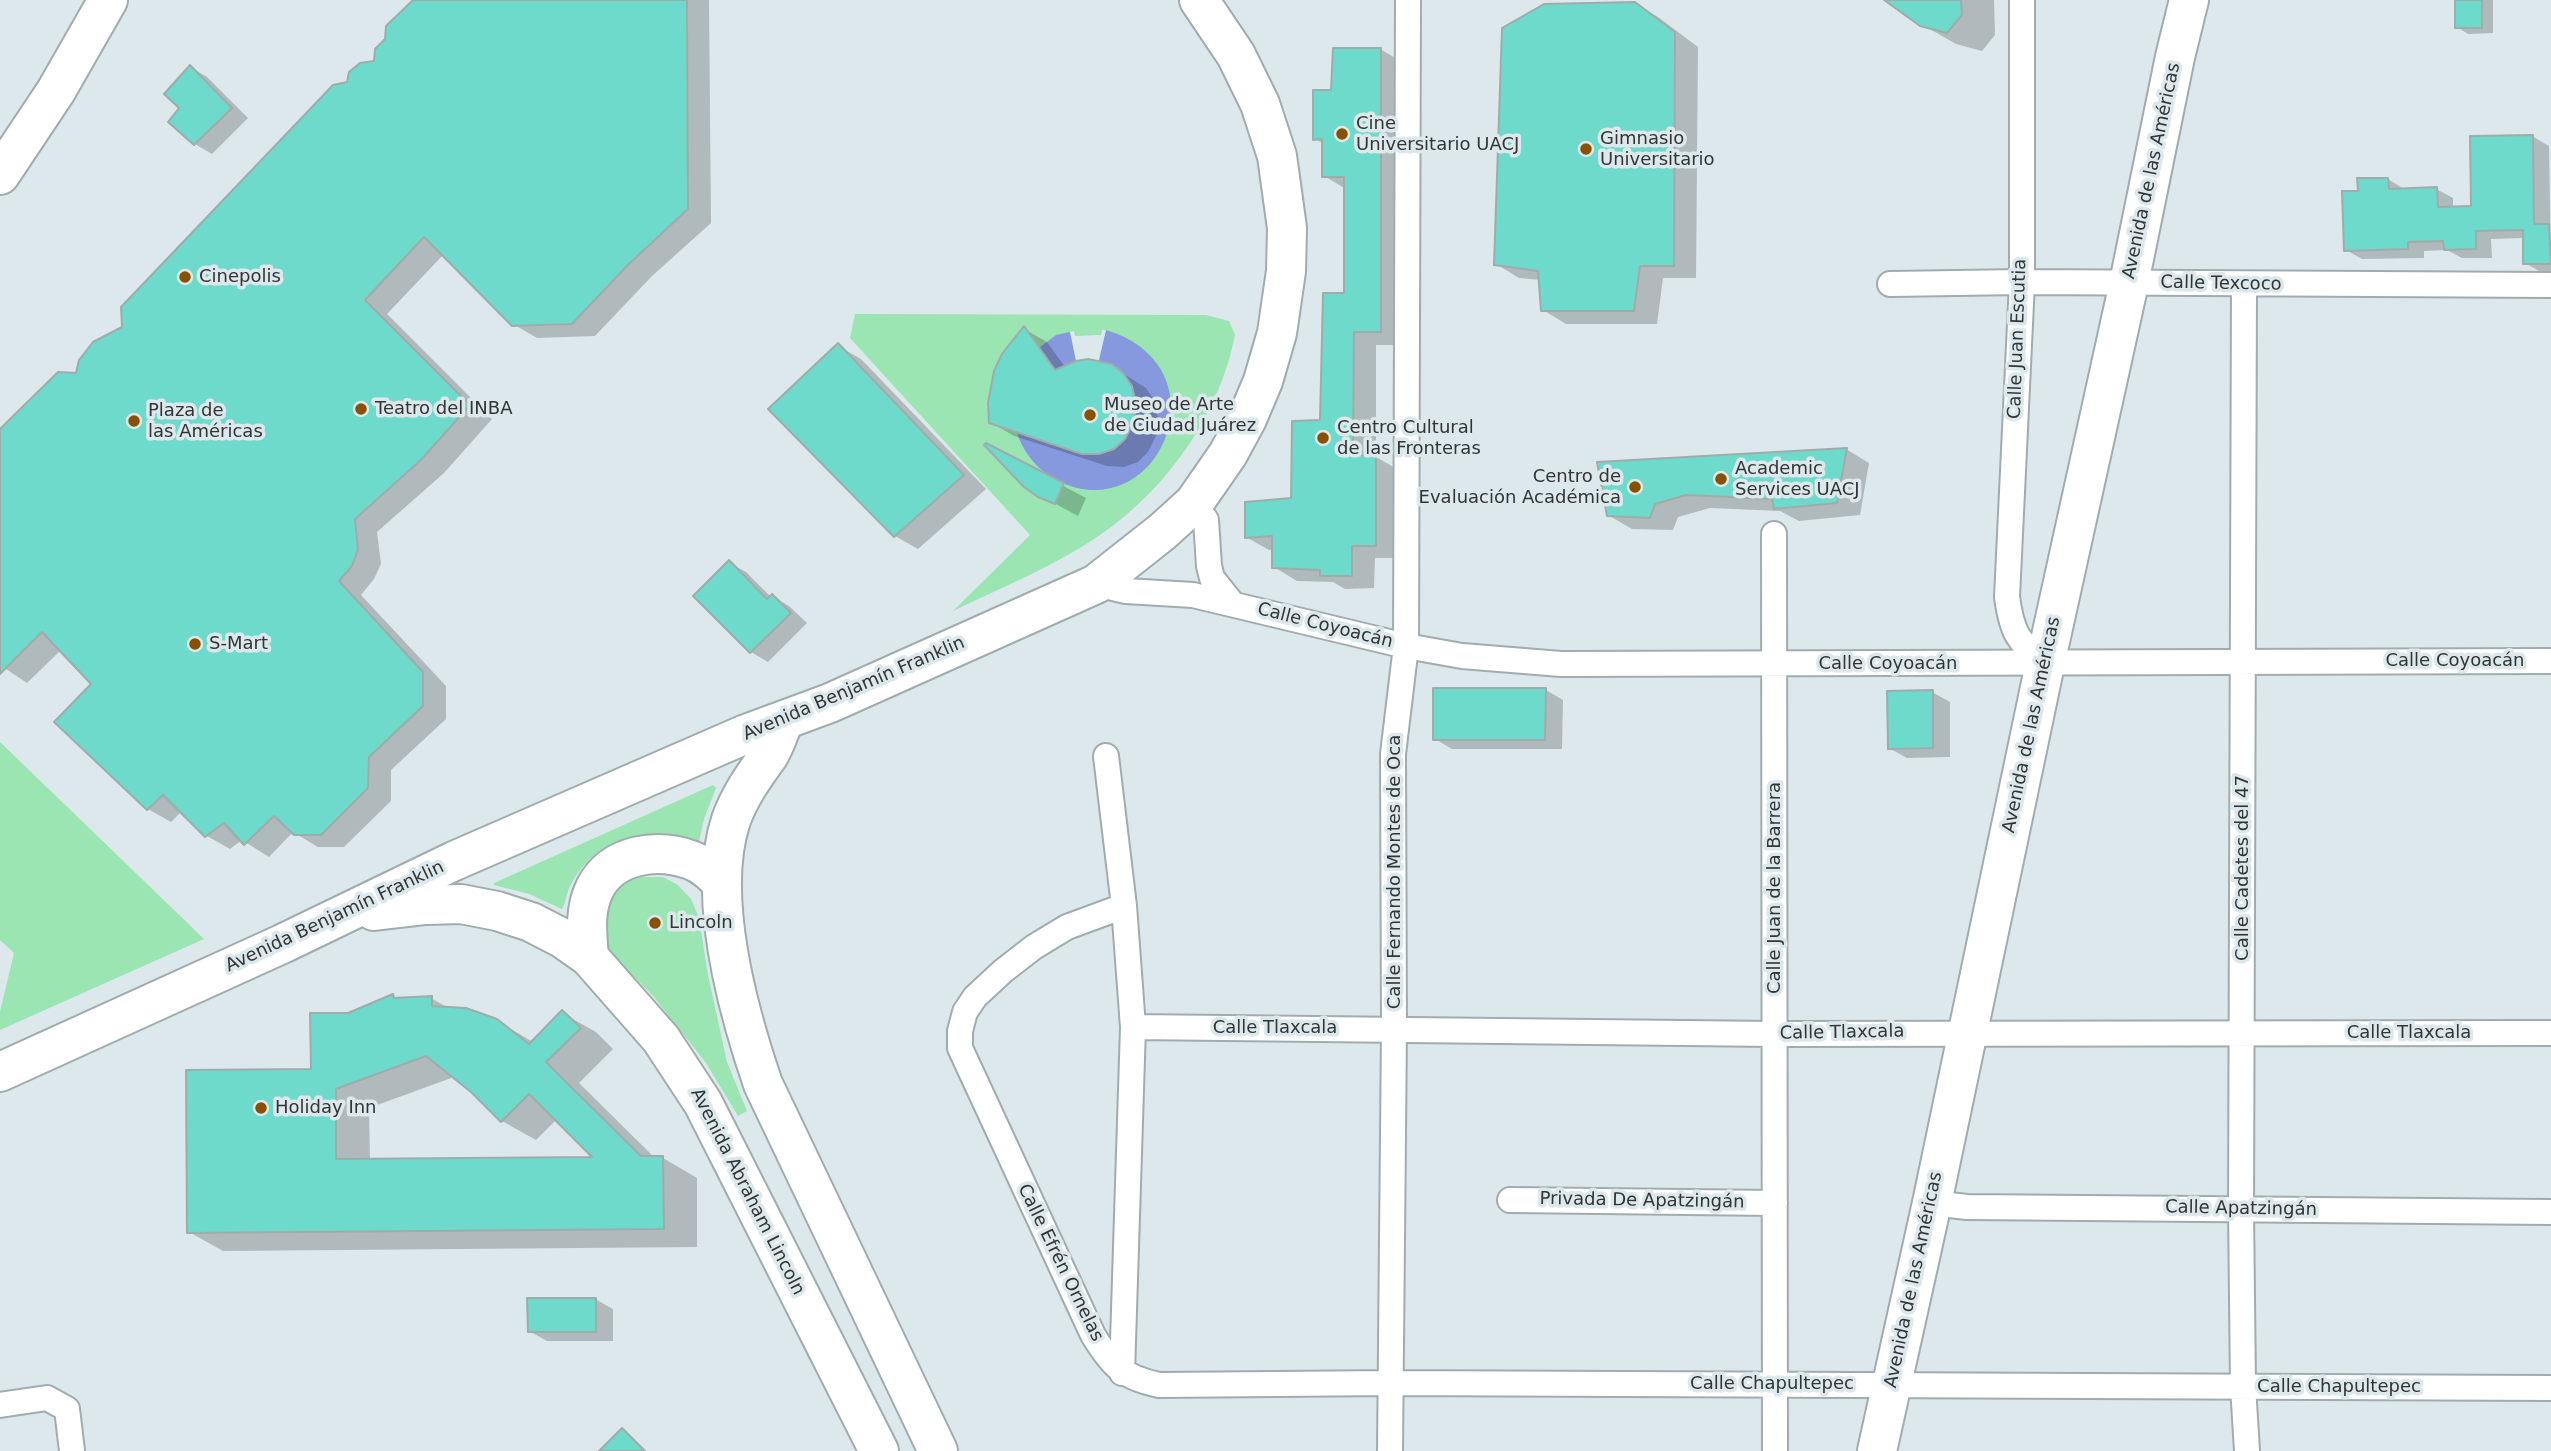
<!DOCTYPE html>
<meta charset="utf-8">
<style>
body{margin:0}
canvas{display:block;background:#dce8eb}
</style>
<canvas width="2551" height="1451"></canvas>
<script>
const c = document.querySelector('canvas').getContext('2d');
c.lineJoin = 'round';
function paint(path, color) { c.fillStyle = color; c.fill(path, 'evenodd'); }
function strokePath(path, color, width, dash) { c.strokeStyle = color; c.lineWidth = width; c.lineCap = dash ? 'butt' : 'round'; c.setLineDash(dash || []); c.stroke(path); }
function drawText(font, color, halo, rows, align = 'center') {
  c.font = font + ' "DejaVu Sans",sans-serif'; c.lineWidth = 7; c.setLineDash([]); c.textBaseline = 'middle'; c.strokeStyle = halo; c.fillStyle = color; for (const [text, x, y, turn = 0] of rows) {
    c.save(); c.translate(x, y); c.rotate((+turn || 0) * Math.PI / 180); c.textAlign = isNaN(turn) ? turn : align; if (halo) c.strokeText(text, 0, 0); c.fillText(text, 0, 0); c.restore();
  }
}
const green = new Path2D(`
 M 855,314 L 1206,315 L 1229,321 L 1235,335 C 1219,415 1168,488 1100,535 C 1055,566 1003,587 953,611 L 1030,535 L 850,338 Z
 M 0,742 L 204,939 L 0,1030 L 0,1012 L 14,953 L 0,940 Z
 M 713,785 L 716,788 L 704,819 L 698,846 C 686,843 673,838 661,836 C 623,830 589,851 571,884 C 567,892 566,902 562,909 L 529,894 L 494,885 L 494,883 Z
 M 639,877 L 663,877 L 678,885 L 691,899 L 699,918 L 708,975 L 727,1062 L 747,1111 L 738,1116 L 706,1063 L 654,997 L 611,953 L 602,931 L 606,899 L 621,883 Z`);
const water = new Path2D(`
 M 1106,330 C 1229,367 1158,532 1056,480 C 1035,468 1021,450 1015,426 L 1039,348 L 1056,335 L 1070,332 L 1072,339 L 1103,339 ZM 1088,359 C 1173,364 1131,497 1057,441 L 1051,378 C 1061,366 1072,361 1088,359 Z`);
const pier = new Path2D(`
 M 1102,330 L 1106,330 L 1099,360 L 1076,361 L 1070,332 L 1074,331 L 1075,336 L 1101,335 Z`);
const shadow = new Path2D(`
 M 416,0 L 709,0 L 711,223 L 652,276 L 595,336 L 537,338 L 513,324 L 444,254 L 387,314 L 492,419 L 444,473 L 377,532 L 381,564 L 374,579 L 361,595 L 446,686 L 446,719 L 391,770 L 391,801 L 344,847 L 318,847 L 293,832 L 269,857 L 242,840 L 230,849 L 207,836 L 182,811 L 171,822 L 148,809 L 93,684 L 61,650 L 27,683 L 0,665 L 0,432 L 77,375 L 124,328 L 349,84 L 375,63 Z
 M 1891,0 L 1994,0 L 1995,35 L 1982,51 L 1956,44 L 1921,24 Z
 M 2457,0 L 2493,0 L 2493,33 L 2468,34 L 2457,27 Z
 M 1634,4 L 1658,17 L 1698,47 L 1696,278 L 1663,278 L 1657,324 L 1566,324 L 1543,310 L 1541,280 L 1519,278 L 1496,264 Z
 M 1380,49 L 1404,63 L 1403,345 L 1376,345 L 1376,457 L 1399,470 L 1399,558 L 1375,558 L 1374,588 L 1345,589 L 1333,582 L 1297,581 L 1274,567 L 1274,550 L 1269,550 L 1246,537 L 1293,500 L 1322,422 L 1346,294 L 1346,189 L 1324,176 L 1324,144 L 1315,139 L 1333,92 Z
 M 190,67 L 207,77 L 248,118 L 212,154 L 195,144 L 181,108 Z
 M 2532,136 L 2549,146 L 2551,272 L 2541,272 L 2525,263 L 2525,238 L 2491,239 L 2492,258 L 2462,258 L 2447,250 L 2424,251 L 2424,258 L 2362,259 L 2346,250 L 2359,193 L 2388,179 L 2404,189 L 2436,189 L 2453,198 L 2453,208 L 2473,208 Z
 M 1024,329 L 1047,342 L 1065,367 L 1111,366 L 1146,388 L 1154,400 L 1158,418 L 1157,434 L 1148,452 L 1138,462 L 1124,467 L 1107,466 L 1014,436 L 990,422 Z
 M 838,346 L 861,359 L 986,489 L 918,549 L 895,536 Z
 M 986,445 L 1086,498 L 1078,516 L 1039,495 Z
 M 1846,449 L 1869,463 L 1860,515 L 1799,521 L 1780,511 L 1710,508 L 1678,517 L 1673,530 L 1632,529 L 1608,515 Z
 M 729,563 L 746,572 L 771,597 L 772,596 L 789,606 L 807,623 L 768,662 L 751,652 Z
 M 1546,690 L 1563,700 L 1562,749 L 1452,749 L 1435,739 Z
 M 1932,692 L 1950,702 L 1950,757 L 1907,758 L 1889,748 Z
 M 393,996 L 399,999 L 431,998 L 450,1009 L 497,1021 L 533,1042 L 562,1013 L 596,1032 L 613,1049 L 579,1083 L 655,1158 L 663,1158 L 697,1178 L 697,1247 L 223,1251 L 189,1232 L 312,1071 L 348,1015 ZM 454,1077 L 472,1091 L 502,1121 L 536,1140 L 557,1119 L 596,1159 L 370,1161 L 369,1108 Z
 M 595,1299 L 613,1309 L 613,1341 L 547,1341 L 529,1331 Z`);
const building = new Path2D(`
 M 413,0 L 687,0 L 688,209 L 629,264 L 572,324 L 512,326 L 424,237 L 365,300 L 470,405 L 421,460 L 355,519 L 358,550 L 352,566 L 339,581 L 423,672 L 423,706 L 369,757 L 368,788 L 321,835 L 294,835 L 274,816 L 244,845 L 224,823 L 205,837 L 163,795 L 147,810 L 54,722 L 91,684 L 42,632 L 0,674 L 0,429 L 58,372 L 76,373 L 79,360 L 93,342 L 122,327 L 121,307 L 333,85 L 347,82 L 349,72 L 360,63 L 374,61 L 375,49 L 385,39 L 386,26 Z
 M 1884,0 L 1961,0 L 1962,15 L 1947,33 L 1920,26 Z
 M 2455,0 L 2482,0 L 2482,28 L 2455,28 Z
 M 1635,2 L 1675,32 L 1674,266 L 1640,266 L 1634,311 L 1541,311 L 1538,271 L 1494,265 L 1502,28 L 1544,4 Z
 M 1333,48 L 1381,48 L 1381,332 L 1354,332 L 1353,455 L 1376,455 L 1376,546 L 1352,546 L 1352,576 L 1320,576 L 1320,570 L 1272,568 L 1272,536 L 1245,538 L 1245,502 L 1291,498 L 1292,421 L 1320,420 L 1323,293 L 1344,293 L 1344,177 L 1322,177 L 1322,139 L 1313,140 L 1313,90 L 1331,90 Z
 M 190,65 L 232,108 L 194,145 L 168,122 L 179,108 L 164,94 Z
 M 2533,135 L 2534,224 L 2549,224 L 2551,264 L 2523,264 L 2523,230 L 2476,231 L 2476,249 L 2444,250 L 2443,241 L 2408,242 L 2408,249 L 2344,251 L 2342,191 L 2358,191 L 2357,178 L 2388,178 L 2389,189 L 2437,187 L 2438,207 L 2471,206 L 2470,136 Z
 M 1024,326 L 1055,370 L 1076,361 L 1088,359 L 1112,364 L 1123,373 L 1132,386 L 1136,404 L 1134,421 L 1125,439 L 1114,449 L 1099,454 L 1082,454 L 989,423 L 988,403 L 994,371 L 1002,354 Z
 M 838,343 L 964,475 L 894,537 L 768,409 Z
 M 986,443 L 1064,483 L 1055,504 L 1038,497 L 1024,487 L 984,445 Z
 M 1847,448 L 1837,503 L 1774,509 L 1772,499 L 1686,495 L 1655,504 L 1650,518 L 1607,516 L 1597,462 Z
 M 729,560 L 767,599 L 772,594 L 791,613 L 750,653 L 693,596 Z
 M 1433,688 L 1546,688 L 1545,740 L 1433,740 Z
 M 1933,690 L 1933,748 L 1888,749 L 1887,691 Z
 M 393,994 L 394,998 L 432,996 L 432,1006 L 466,1008 L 497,1019 L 529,1044 L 562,1010 L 581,1028 L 546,1062 L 641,1156 L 663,1156 L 664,1229 L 187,1233 L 186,1070 L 311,1069 L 310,1013 L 348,1013 ZM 426,1056 L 471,1092 L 501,1122 L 529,1094 L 592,1157 L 336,1159 L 336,1089 Z
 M 527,1298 L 596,1298 L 596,1332 L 528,1332 Z
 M 622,1428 L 645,1451 L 599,1451 Z`);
const street = new Path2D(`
 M 2022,0 L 2022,282 L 2007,597 C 2012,633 2017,640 2045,664
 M 1890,284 L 2022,282 L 2551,285
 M 2244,285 L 2241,1209 L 2243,1386 L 2247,1451
 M 1194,503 L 1206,520 L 1209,566 L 1212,578 L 1232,603
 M 1774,534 L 1775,1451
 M 1096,584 L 1126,591 L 1193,595 L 1406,646 L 1462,656 L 1561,664 L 2551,661
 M 1106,756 L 1124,906 L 1133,1027 L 1122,1373
 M 1124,906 L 1067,927 L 1034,947 L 1003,971 L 975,997 L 965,1012 L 960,1031 L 960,1048 L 1093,1335 C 1112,1366 1122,1377 1159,1385 L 1391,1383 L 2551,1388
 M 1133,1027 L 1775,1034 L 2551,1033
 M 1510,1200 L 1775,1203
 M 1932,1203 L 1967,1207 L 2551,1212
 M 0,1405 L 47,1398 L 67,1409 L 72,1451
 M 1390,1451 L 1394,1029 L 1393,754 L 1406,646 L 1408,0`);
const primary = new Path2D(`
 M 0,175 L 56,91 L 108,0
 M 784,721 C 779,732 775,745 769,755 C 754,776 740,795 731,820 C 706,895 738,1011 763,1084 L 938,1451
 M 374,911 L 426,905 L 461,904 L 497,911 L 531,922 L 562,938 L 589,957 L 661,1039 L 703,1103 L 879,1451
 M 589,957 C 587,933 584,910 595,888 C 613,853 658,848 691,860 C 704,865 713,874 722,883
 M 0,1072 L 282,944 L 454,861 L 746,734 L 830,703 L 1096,584 L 1162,532 L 1194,503 L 1228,454 L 1247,419 L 1263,381 L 1277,333 L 1286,271 L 1287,228 L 1277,156 L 1260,104 L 1236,55 L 1199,0
 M 1877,1451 L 1932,1203 L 2045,664 L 2129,283 L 2175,57 L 2189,0`);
const markers = [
 [1342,134,7,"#875100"],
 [1586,149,7,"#875100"],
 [185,277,7,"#875100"],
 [361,409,7,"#875100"],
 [1090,415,7,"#875100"],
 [134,421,7,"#875100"],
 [1323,438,7,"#875100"],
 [1721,479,7,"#875100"],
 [1635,487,7,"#875100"],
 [195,644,7,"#875100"],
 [655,923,7,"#875100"],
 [261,1108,7,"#875100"]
];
const poiNames = [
 ["Cine",1356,124],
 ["Universitario UACJ",1356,145],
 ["Gimnasio",1600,139],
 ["Universitario",1600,160],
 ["Cinepolis",199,277],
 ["Museo de Arte",1104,405],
 ["de Ciudad Juárez",1104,426],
 ["Teatro del INBA",375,409],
 ["Plaza de",148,411],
 ["las Américas",148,432],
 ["Centro Cultural",1337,428],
 ["de las Fronteras",1337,449],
 ["Academic",1735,469],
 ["Services UACJ",1735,490],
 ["Centro de",1621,477,"right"],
 ["Evaluación Académica",1621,498,"right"],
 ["S-Mart",209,644],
 ["Lincoln",669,923],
 ["Holiday Inn",275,1108]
];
const streetNames = [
 ["Avenida de las Américas",2152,171,-78],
 ["Calle Texcoco",2221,284,1],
 ["Calle Juan Escutia",2018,339,-88],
 ["Calle Coyoacán",1325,626,14],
 ["Calle Coyoacán",2455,661],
 ["Calle Coyoacán",1888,664],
 ["Avenida Benjamín Franklin",854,689,-23],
 ["Avenida de las Américas",2032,725,-78],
 ["Calle Cadetes del 47",2243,868,-90],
 ["Calle Fernando Montes de Oca",1395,872,-90],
 ["Calle Juan de la Barrera",1775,888,-90],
 ["Avenida Benjamín Franklin",335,917,-25],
 ["Calle Tlaxcala",1275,1028],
 ["Calle Tlaxcala",1842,1033,-1],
 ["Calle Tlaxcala",2409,1033],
 ["Avenida Abraham Lincoln",747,1192,63],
 ["Privada De Apatzingán",1642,1201,1],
 ["Calle Apatzingán",2241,1209,1],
 ["Calle Efrén Ornelas",1060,1263,64],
 ["Avenida de las Américas",1914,1280,-78],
 ["Calle Chapultepec",1772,1384],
 ["Calle Chapultepec",2339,1387]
];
paint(green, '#9ae5b2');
paint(water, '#8699de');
paint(pier, '#dce8eb');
paint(shadow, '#0003');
paint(building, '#6ddacb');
strokePath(building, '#a0acaa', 2);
strokePath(street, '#a1acaf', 28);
strokePath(primary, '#a1acaf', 42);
strokePath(street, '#fff', 24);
strokePath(primary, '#fff', 38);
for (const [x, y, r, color] of markers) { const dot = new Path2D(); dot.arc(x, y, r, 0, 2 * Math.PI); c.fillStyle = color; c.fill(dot); strokePath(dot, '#dce8eb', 2.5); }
drawText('18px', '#313536', '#dce8eb', poiNames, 'left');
drawText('18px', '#313536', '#dce8eb', streetNames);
</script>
